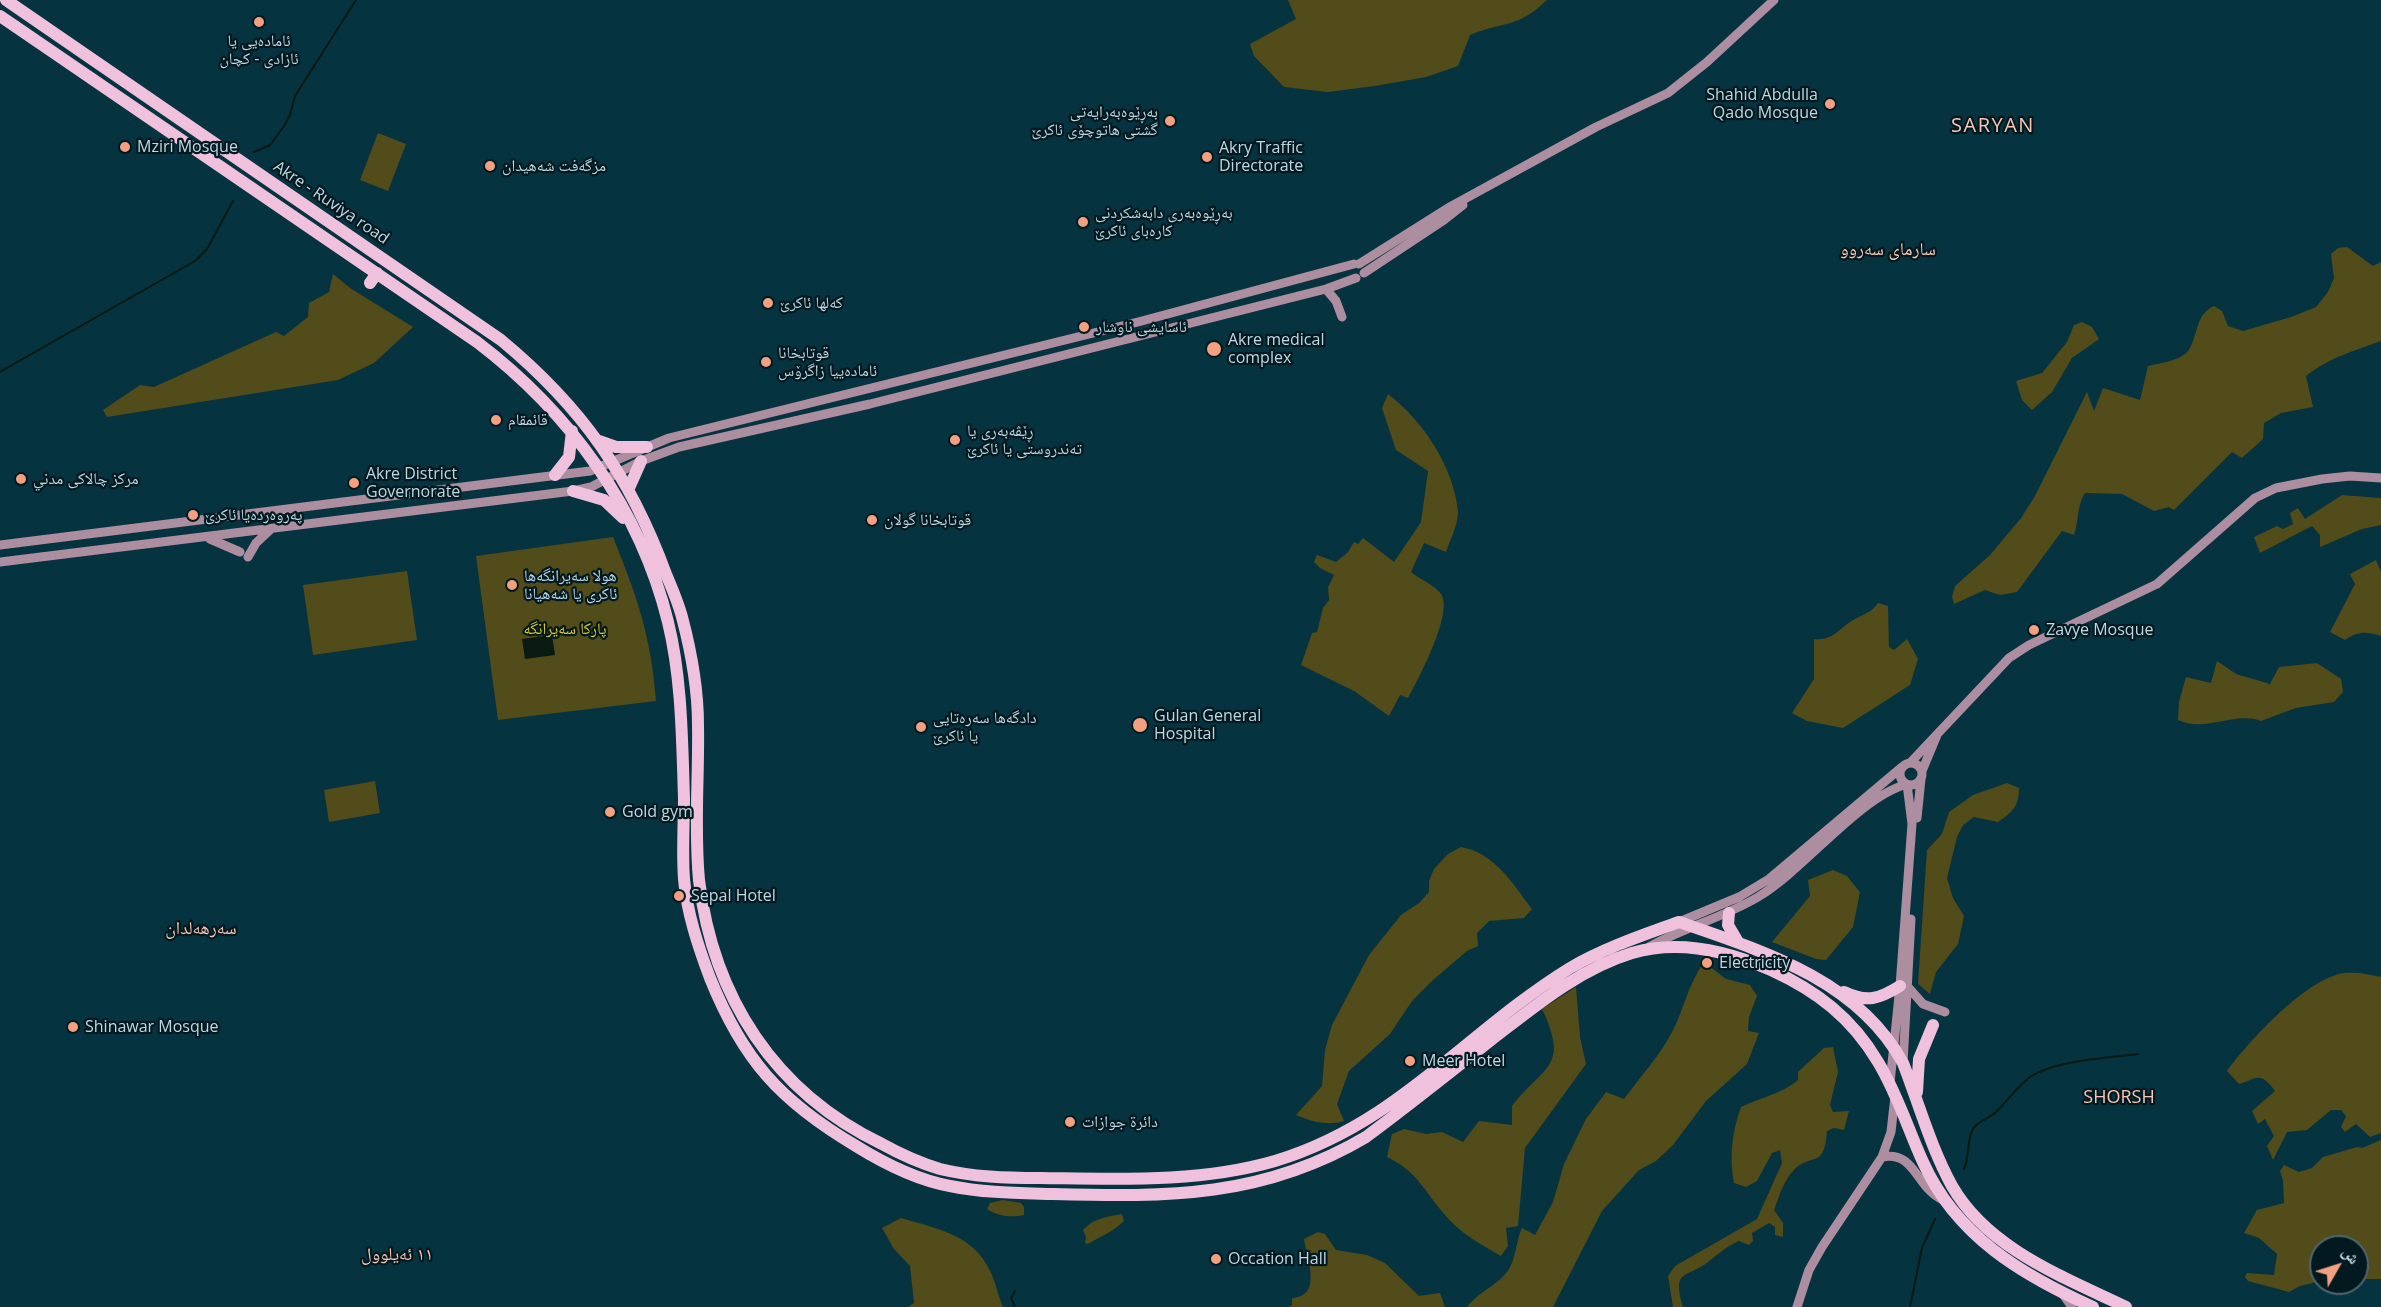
<!DOCTYPE html>
<meta charset="utf-8">
<style>
body{margin:0}
#map{position:relative;width:2381px;height:1307px;overflow:hidden;background:#063340;font-family:"Open Sans","Noto Naskh Arabic",sans-serif}
canvas{display:block}
.north{position:absolute;left:2309px;top:1235px;width:60px;height:60px;box-sizing:border-box;background:#031920;border:2px solid #4e666e;border-radius:50%;rotate:51deg;font-size:16px;font-weight:700;line-height:24px;text-align:center;color:#bed9e3}
.north::after{content:'';display:block;margin:auto;width:21px;height:27px;background:#f2a080;clip-path:polygon(50% 0,100% 100%,50% 72%,0 100%)}
</style>
<div id="map">
<canvas width="2381" height="1307"></canvas>
<div class="north">ش</div>
</div>
<script>
const c = document.querySelector('canvas').getContext('2d');
c.lineJoin = 'round';
function paint(path, color) { c.fillStyle = color; c.fill(path, 'evenodd'); }
function strokePath(path, color, width, dash) { c.strokeStyle = color; c.lineWidth = width; c.lineCap = dash ? 'butt' : 'round'; c.setLineDash(dash || []); c.stroke(path); }
function drawText(font, color, halo, rows, align = 'center') {
  c.font = font + ' "Open Sans","Noto Naskh Arabic",sans-serif'; c.lineWidth = 4.5; c.setLineDash([]); c.textBaseline = 'middle'; c.strokeStyle = halo; c.fillStyle = color; for (const [text, x, y, turn = 0] of rows) {
    c.save(); c.translate(x, y); c.rotate((+turn || 0) * Math.PI / 180); c.textAlign = isNaN(turn) ? turn : align; if (halo) c.strokeText(text, 0, 0); c.fillText(text, 0, 0); c.restore();
  }
}
const green = new Path2D(`
 M 1288,0 L 1547,0 C 1517,29 1503,21 1470,35 L 1458,66 L 1426,77 L 1375,86 L 1328,92 L 1284,87 L 1254,56 L 1250,44 L 1296,19 Z
 M 378,133 L 406,144 L 388,191 L 360,180 Z
 M 2347,247 L 2373,266 L 2381,262 L 2381,341 C 2354,351 2330,357 2306,376 L 2313,407 L 2281,413 L 2264,423 L 2263,439 L 2242,458 L 2232,452 L 2174,510 L 2169,507 L 2154,511 L 2122,494 L 2085,493 C 2077,505 2079,520 2074,535 L 2062,531 L 2017,592 L 2000,595 L 1985,590 L 1954,604 L 1952,597 L 1955,586 L 1990,555 L 2021,518 L 2035,496 L 2087,392 L 2094,411 L 2103,388 L 2140,400 L 2148,366 C 2160,363 2180,361 2188,351 C 2198,337 2195,314 2214,306 L 2222,311 L 2228,326 L 2243,331 L 2291,317 L 2316,307 L 2328,292 L 2334,278 L 2331,254 L 2338,248 Z
 M 333,274 L 350,288 L 413,327 L 374,363 L 338,380 L 107,417 L 103,410 L 140,385 L 154,387 L 276,332 L 284,336 L 308,317 L 309,303 L 329,292 Z
 M 2082,322 L 2092,327 L 2099,339 L 2072,358 L 2052,392 L 2032,410 L 2022,400 L 2016,381 L 2042,373 L 2067,342 L 2074,325 Z
 M 1388,394 C 1423,421 1454,467 1458,512 C 1458,525 1450,540 1446,552 L 1424,543 L 1411,572 C 1419,579 1435,585 1441,594 C 1454,612 1418,680 1408,698 L 1400,695 L 1389,716 L 1354,691 L 1301,665 L 1312,633 L 1317,632 L 1323,608 L 1329,600 L 1328,587 L 1334,575 L 1320,568 L 1314,562 L 1317,555 L 1336,562 L 1348,552 L 1354,542 L 1358,544 L 1363,538 L 1394,562 L 1421,522 L 1428,471 L 1396,450 L 1382,408 Z
 M 2342,495 L 2381,498 L 2381,525 L 2362,529 L 2320,547 L 2320,535 L 2312,526 L 2260,553 L 2254,537 L 2277,526 L 2283,529 L 2293,524 L 2290,513 L 2298,508 L 2305,519 Z
 M 613,537 C 637,597 651,635 656,701 L 498,720 L 476,556 Z
 M 2376,560 L 2381,572 L 2381,636 C 2367,631 2357,631 2345,640 L 2330,632 L 2355,584 L 2350,574 Z
 M 407,571 L 417,640 L 313,655 L 303,585 Z
 M 1878,603 L 1888,606 L 1889,647 L 1894,650 L 1907,639 L 1918,659 L 1910,685 L 1843,728 L 1807,721 L 1792,713 L 1814,679 L 1814,639 C 1835,641 1839,627 1855,619 C 1865,613 1871,613 1878,603 Z
 M 2217,661 L 2236,674 L 2270,684 L 2279,667 L 2317,663 L 2341,679 L 2343,692 L 2334,702 L 2296,708 L 2261,721 C 2234,711 2206,733 2178,720 L 2179,702 L 2186,677 L 2211,683 Z
 M 375,781 L 380,813 L 329,822 L 324,790 Z
 M 2007,783 L 2019,788 C 2019,806 2013,812 1998,822 L 1974,817 L 1963,825 L 1957,837 L 1947,878 L 1953,898 L 1964,916 L 1958,944 L 1936,972 L 1930,994 L 1918,984 L 1927,850 L 1942,834 L 1949,812 L 1973,795 Z
 M 1461,847 C 1495,853 1513,884 1532,909 L 1524,918 L 1489,921 L 1477,933 L 1478,946 L 1467,951 L 1433,980 L 1412,1001 L 1390,1034 L 1349,1071 L 1337,1104 L 1344,1121 C 1327,1126 1313,1122 1296,1115 L 1322,1086 L 1325,1050 L 1332,1025 L 1369,955 L 1401,915 L 1419,903 L 1429,892 L 1429,881 L 1434,869 L 1448,854 Z
 M 1833,870 L 1847,876 L 1860,892 L 1853,927 L 1826,960 L 1816,959 L 1772,942 L 1810,896 L 1808,880 Z
 M 1704,962 L 1726,979 L 1750,985 L 1757,996 L 1749,1017 L 1748,1031 L 1759,1033 L 1747,1064 L 1706,1101 L 1673,1145 L 1656,1161 L 1639,1170 L 1602,1211 L 1553,1307 L 1467,1307 C 1479,1291 1499,1285 1509,1269 C 1516,1258 1516,1241 1522,1228 L 1535,1235 L 1553,1202 L 1564,1164 L 1586,1119 L 1606,1092 L 1624,1099 C 1640,1077 1658,1058 1671,1034 C 1684,1010 1688,984 1704,962 Z
 M 2360,973 L 2381,977 L 2381,1133 L 2370,1137 L 2356,1124 L 2345,1132 L 2341,1127 L 2346,1116 L 2341,1110 L 2331,1110 L 2307,1130 L 2287,1132 L 2273,1160 L 2267,1146 L 2274,1136 L 2265,1119 L 2258,1124 L 2252,1111 L 2275,1091 C 2260,1070 2256,1079 2239,1084 L 2227,1071 C 2249,1041 2300,986 2336,975 C 2343,972 2352,973 2360,973 Z
 M 1576,987 L 1580,1037 L 1586,1064 L 1525,1148 L 1518,1226 L 1506,1228 L 1508,1246 L 1501,1256 C 1480,1244 1460,1233 1445,1215 C 1424,1191 1418,1172 1387,1157 L 1392,1134 L 1404,1129 L 1426,1134 L 1442,1132 L 1463,1142 L 1479,1121 L 1512,1125 L 1512,1106 C 1544,1065 1570,1068 1542,1009 Z
 M 1833,1047 L 1838,1072 L 1830,1105 L 1833,1112 L 1849,1111 L 1844,1130 L 1834,1128 L 1827,1131 C 1824,1171 1812,1151 1793,1171 C 1783,1182 1779,1197 1774,1210 L 1783,1223 L 1783,1237 L 1775,1235 L 1775,1227 L 1769,1223 L 1752,1233 L 1753,1241 L 1749,1245 L 1739,1241 C 1727,1246 1718,1254 1708,1262 C 1686,1279 1672,1268 1683,1307 L 1673,1307 L 1668,1276 L 1675,1266 L 1757,1219 L 1782,1163 L 1780,1150 L 1772,1153 L 1757,1181 L 1746,1187 L 1734,1183 C 1729,1158 1732,1131 1741,1107 C 1760,1098 1783,1093 1798,1080 L 1798,1072 L 1824,1048 Z
 M 2381,1140 L 2381,1279 L 2357,1279 L 2357,1247 L 2321,1247 L 2321,1281 L 2300,1286 L 2289,1292 L 2248,1281 L 2245,1277 L 2247,1273 L 2274,1275 L 2277,1254 L 2259,1238 L 2244,1233 L 2257,1210 L 2284,1203 L 2283,1180 L 2280,1171 L 2284,1165 L 2299,1172 L 2312,1168 L 2323,1157 L 2357,1147 L 2362,1148 Z
 M 1003,1200 L 1021,1203 L 1024,1207 L 1024,1215 C 1012,1218 997,1216 987,1209 L 990,1203 Z
 M 1122,1214 L 1124,1221 C 1113,1232 1101,1236 1088,1244 L 1085,1243 L 1086,1237 L 1083,1230 C 1094,1218 1106,1217 1122,1214 Z
 M 901,1218 C 941,1230 978,1235 994,1280 C 997,1289 999,1298 1003,1307 L 908,1307 L 914,1303 L 910,1266 L 894,1249 L 882,1228 Z
 M 1318,1232 L 1325,1234 L 1336,1250 L 1367,1255 L 1385,1263 L 1419,1296 L 1440,1293 L 1445,1307 L 1288,1307 L 1292,1305 L 1292,1298 C 1323,1296 1307,1260 1304,1239 Z`);
const water = new Path2D(`
 M 552,635 L 555,655 L 525,659 L 522,639 Z`);
const stream = new Path2D(`
 M 254,152 L 270,145 L 284,126 L 290,115 L 295,96 L 356,0
 M 0,372 L 195,261 L 207,249 L 233,201
 M 1964,1169 C 1970,1157 1966,1141 1973,1129 C 1978,1121 1991,1118 1998,1110 C 2009,1099 2017,1087 2030,1077 C 2055,1060 2108,1058 2138,1054
 M 1015,1291 L 1011,1298 L 1015,1307
 M 1910,1307 L 1922,1248 L 1935,1219`);
const secondary = new Path2D(`
 M 1359,264 L 1448,208 L 1596,127 L 1668,93 L 1707,62 L 1774,0
 M 1364,273 L 1444,220 L 1463,205
 M 1326,289 L 1336,301 L 1342,317
 M 210,539 L 240,552
 M 0,545 L 590,471 L 669,438 L 1138,322 L 1354,264
 M 248,557 L 256,543 L 271,529
 M 0,562 L 573,491 L 591,487 L 641,461 L 679,447 L 870,404 L 1326,289 L 1356,278
 M 1910,763 L 2009,658 L 2029,645 L 2157,584 L 2255,498 L 2276,488 L 2322,479 L 2350,476 L 2381,478
 M1900 774a11 11 0 1 1 22 0a11 11 0 1 1-22 0Z
 M 1922,771 L 1937,735
 M 1917,818 L 1921,779
 M 1679,922 L 1739,897 L 1769,879 L 1902,767
 M 1649,947 C 1684,927 1723,918 1758,897 C 1806,868 1858,798 1907,784 L 1912,824 L 1900,986 L 1890,1083
 M 1908,987 L 1923,1004 L 1945,1012
 M 1903,1063 L 1911,919
 M 1882,1157 C 1915,1150 1916,1188 1943,1200
 M 2062,1293 L 2072,1307
 M 1797,1307 L 1809,1270 L 1822,1247 L 1882,1157 L 1891,1132 L 1895,1096`);
const highway = new Path2D(`
 M 6,0 L 501,340 C 582,407 630,476 666,574 C 672,588 678,602 682,617 C 691,651 698,689 698,725 C 699,776 694,828 699,880 C 713,997 774,1092 882,1144 C 900,1154 920,1163 940,1169 C 973,1177 1006,1178 1040,1178 C 1118,1179 1199,1183 1275,1161 C 1398,1124 1466,1032 1570,968 C 1604,948 1643,935 1679,922 C 1763,951 1858,980 1903,1063 C 1919,1104 1931,1148 1952,1186 C 1988,1249 2064,1277 2126,1307
 M 0,16 L 477,342 C 569,412 640,508 668,622 C 682,679 682,740 684,798 C 684,825 682,852 684,879 C 687,913 698,946 710,978 C 743,1060 780,1101 856,1146 C 885,1164 917,1180 950,1186 C 984,1193 1018,1193 1053,1194 C 1168,1197 1263,1198 1366,1137 C 1408,1106 1449,1073 1491,1040 C 1534,1007 1579,969 1632,953 C 1679,939 1728,951 1771,970 C 1817,991 1852,1018 1878,1062 C 1897,1093 1908,1129 1923,1162 C 1956,1236 2022,1275 2093,1307
 M 370,283 L 377,273
 M 599,441 L 616,447 L 647,447
 M 555,475 L 569,457 L 572,431
 M 629,488 L 641,461
 M 573,491 L 604,500 L 623,518
 M 1729,913 L 1728,925 L 1738,942
 M 1844,992 C 1867,1003 1879,999 1900,986
 M 1917,1092 L 1919,1059 L 1933,1025`);
const markers = [
 [259,22,6,"#f2a080"],
 [1830,104,6,"#f2a080"],
 [1170,121,6,"#f2a080"],
 [125,147,6,"#f2a080"],
 [1207,157,6,"#f2a080"],
 [490,166,6,"#f2a080"],
 [1083,222,6,"#f2a080"],
 [768,303,6,"#f2a080"],
 [1084,327,6,"#f2a080"],
 [1214,349,8,"#f2a080"],
 [766,362,6,"#f2a080"],
 [496,420,6,"#f2a080"],
 [955,440,6,"#f2a080"],
 [21,479,6,"#f2a080"],
 [354,483,6,"#f2a080"],
 [193,515,6,"#f2a080"],
 [872,520,6,"#f2a080"],
 [512,585,6,"#f2a080"],
 [2034,630,6,"#f2a080"],
 [1140,725,8,"#f2a080"],
 [921,727,6,"#f2a080"],
 [610,812,6,"#f2a080"],
 [679,896,6,"#f2a080"],
 [1707,963,6,"#f2a080"],
 [73,1027,6,"#f2a080"],
 [1410,1061,6,"#f2a080"],
 [1070,1122,6,"#f2a080"],
 [1216,1259,6,"#f2a080"]
];
const poiNames = [
 ["ئامادەیی یا",259,41,"center"],
 ["ئازادی - کچان",259,59,"center"],
 ["Shahid Abdulla",1818,95,"right"],
 ["Qado Mosque",1818,113,"right"],
 ["بەڕێوەبەرایەتی",1158,112,"right"],
 ["گشتی هاتوچۆی ئاکرێ",1158,130,"right"],
 ["Mziri Mosque",137,147],
 ["Akry Traffic",1219,148],
 ["Directorate",1219,166],
 ["مزگەفت شه‌هيدان",502,166],
 ["بەڕێوەبەری دابەشکردنی",1095,213],
 ["کارەبای ئاکرێ",1095,231],
 ["کەلها ئاکرێ",780,303],
 ["ئاسايشى ناوشار",1096,327],
 ["Akre medical",1228,340],
 ["complex",1228,358],
 ["قوتابخانا",778,353],
 ["ئامادەییا زاگرۆس",778,371],
 ["قائمقام",508,420],
 ["ڕێڤەبەری یا",967,431],
 ["تەندروستی یا ئاکرێ",967,449],
 ["Akre District",366,474],
 ["Governorate",366,492],
 ["مركز چالاکى مدني",33,479],
 ["پەروەردەیا ئاكرێ",205,515],
 ["قوتابخانا گولان",884,520],
 ["هولا سەیرانگەها",524,576],
 ["ئاکری یا شەهیانا",524,594],
 ["Zavye Mosque",2046,630],
 ["Gulan General",1154,716],
 ["Hospital",1154,734],
 ["دادگەها سەرەتایی",933,718],
 ["یا ئاکرێ",933,736],
 ["Gold gym",622,812],
 ["Sepal Hotel",691,896],
 ["Electricity",1719,963],
 ["Shinawar Mosque",85,1027],
 ["Meer Hotel",1422,1061],
 ["دائرة جوازات",1082,1122],
 ["Occation Hall",1228,1259]
];
const streetNames = [
 ["Akre - Ruviya road",331,203,34]
];
const parkNames = [
 ["پارکا سەیرانگه",565,629]
];
const neighbourhoodNames = [
 ["سارمای سەروو",1888,250],
 ["سەرهەلدان",201,929],
 ["SHORSH",2119,1098],
 ["١١ ئەیلوول",397,1255]
];
const quarterNames = [
 ["SARYAN",1993,126]
];
paint(green, '#524b1a');
paint(water, '#091a12');
strokePath(stream, '#091a12', 2);
strokePath(secondary, '#ac8ea0', 9);
strokePath(highway, '#efc1dd', 12);
for (const [x, y, r, color] of markers) { const dot = new Path2D(); dot.arc(x, y, r, 0, 2 * Math.PI); c.fillStyle = color; c.fill(dot); strokePath(dot, '#031920', 2); }
drawText('16px', '#bed9e3', '#031920', poiNames, 'left');
drawText('16px', '#bed9e3', '#031920', streetNames);
drawText('16px', '#dfcb26', '#031920', parkNames);
drawText('18px', '#f7c7b5', '#031920', neighbourhoodNames);
c.letterSpacing = '1.5px';
drawText('20px', '#f7c7b5', '#031920', quarterNames);
c.letterSpacing = '0px';
</script>
